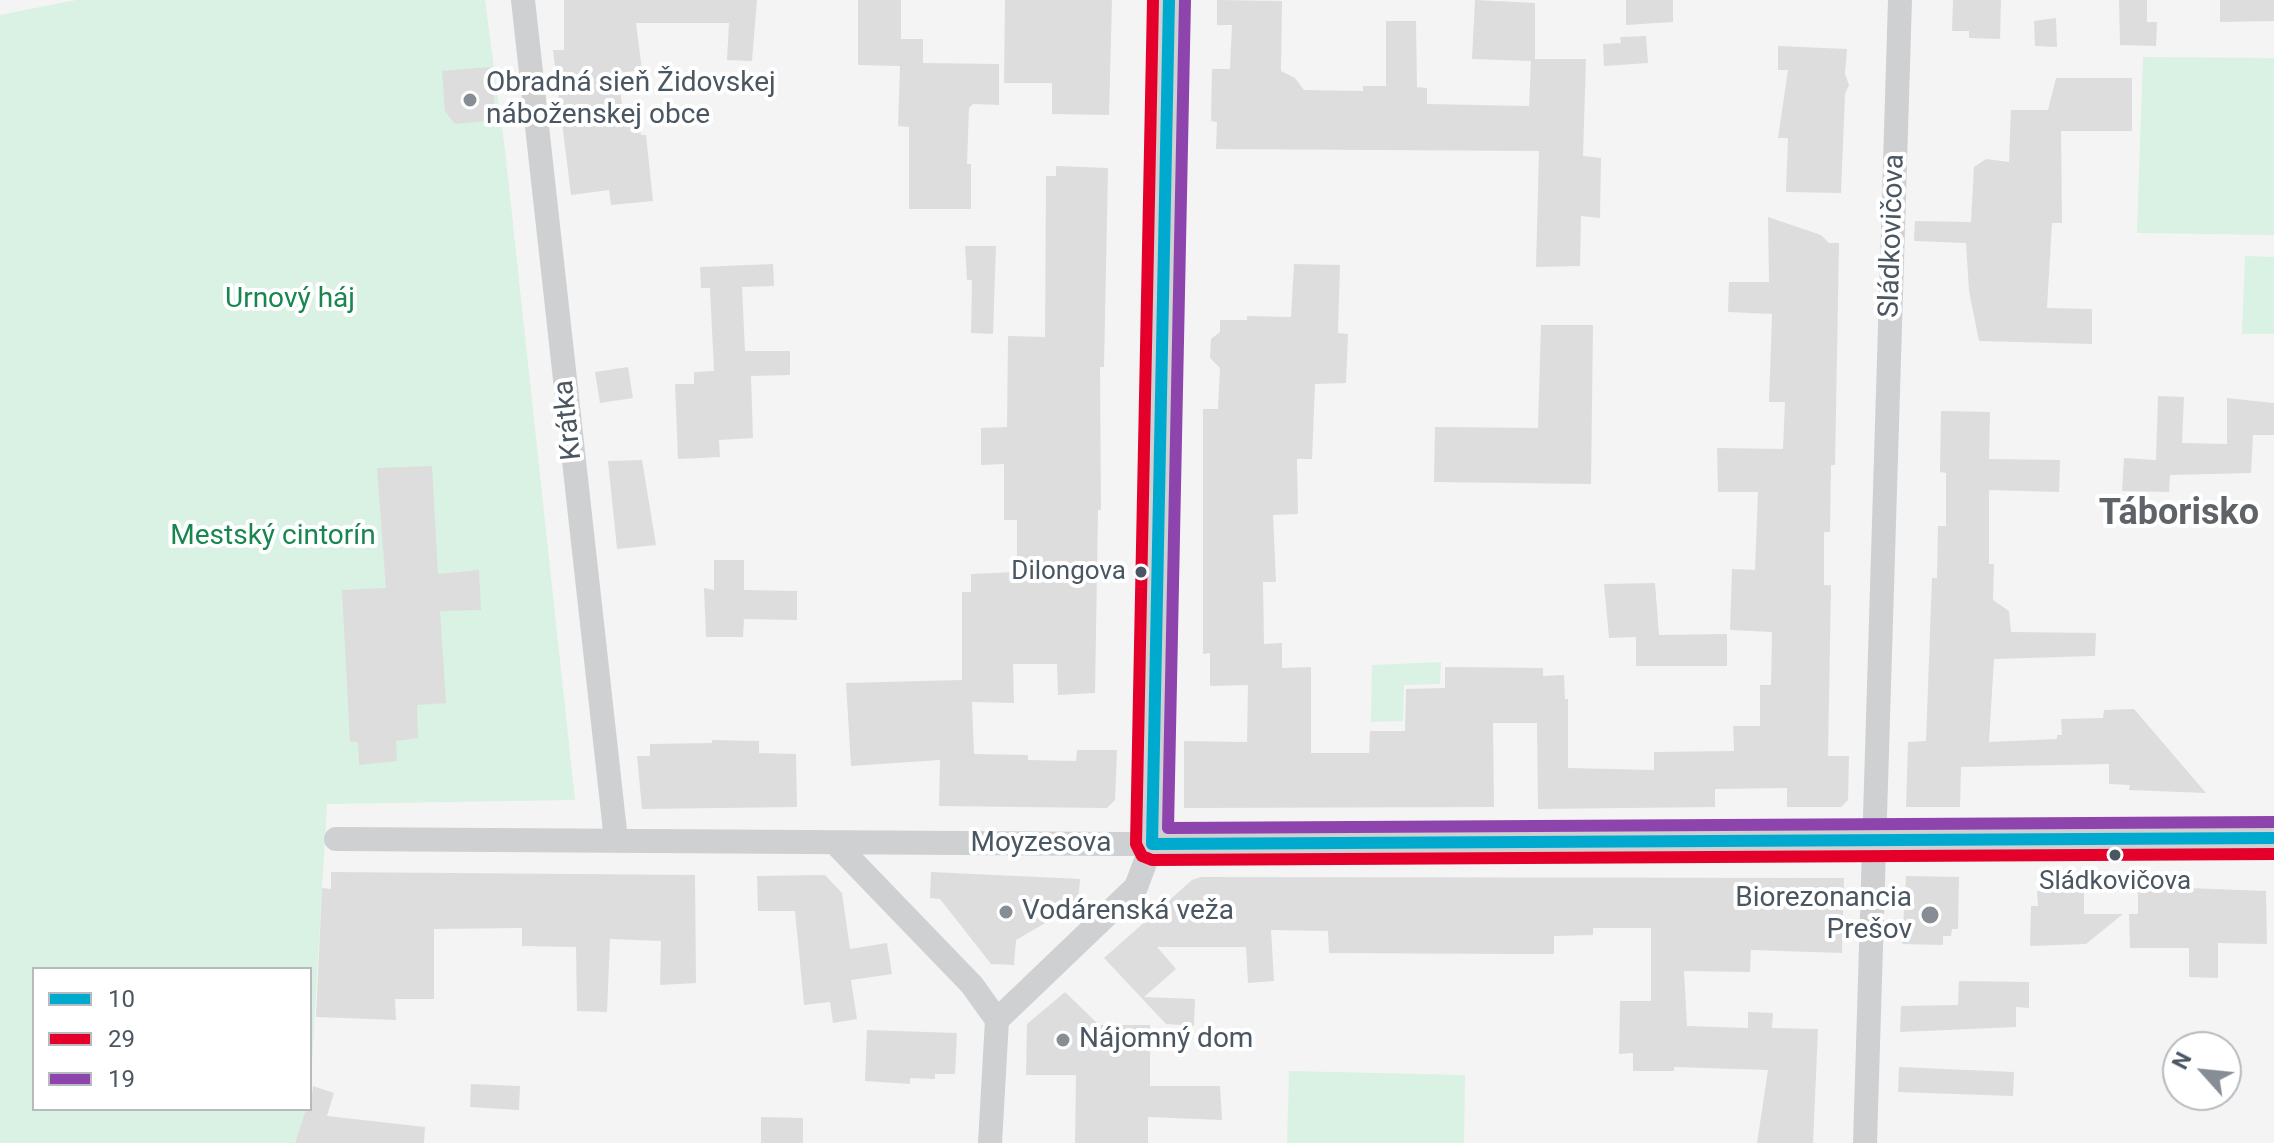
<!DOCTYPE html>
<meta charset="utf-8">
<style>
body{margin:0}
#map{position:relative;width:2274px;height:1143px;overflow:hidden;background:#f4f4f4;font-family:Roboto,sans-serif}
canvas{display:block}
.legend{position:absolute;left:32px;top:967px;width:280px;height:144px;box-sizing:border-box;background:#fff;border:2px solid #b7bbc0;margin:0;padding:10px 14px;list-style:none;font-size:24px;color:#4a5661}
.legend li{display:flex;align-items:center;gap:16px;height:40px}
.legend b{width:40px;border:2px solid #b7bbc0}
.north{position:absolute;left:2162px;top:1031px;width:80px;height:80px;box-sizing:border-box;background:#fff;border:2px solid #b7bbc0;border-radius:50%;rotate:297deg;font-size:22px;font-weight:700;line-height:32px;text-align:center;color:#4a5661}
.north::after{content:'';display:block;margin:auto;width:28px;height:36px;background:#868d94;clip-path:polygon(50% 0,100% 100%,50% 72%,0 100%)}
</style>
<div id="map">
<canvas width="2274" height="1143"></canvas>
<ul class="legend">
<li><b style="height:10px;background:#00a9ce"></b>10</li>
<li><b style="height:10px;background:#e4002b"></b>29</li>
<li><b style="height:10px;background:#8e44ad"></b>19</li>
</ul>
<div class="north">N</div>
</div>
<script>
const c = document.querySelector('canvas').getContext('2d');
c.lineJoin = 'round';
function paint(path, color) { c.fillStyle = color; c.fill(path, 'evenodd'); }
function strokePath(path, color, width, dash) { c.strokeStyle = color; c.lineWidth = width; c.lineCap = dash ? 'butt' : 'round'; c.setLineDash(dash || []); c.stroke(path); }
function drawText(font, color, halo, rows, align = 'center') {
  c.font = font + ' Roboto,sans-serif'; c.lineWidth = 8; c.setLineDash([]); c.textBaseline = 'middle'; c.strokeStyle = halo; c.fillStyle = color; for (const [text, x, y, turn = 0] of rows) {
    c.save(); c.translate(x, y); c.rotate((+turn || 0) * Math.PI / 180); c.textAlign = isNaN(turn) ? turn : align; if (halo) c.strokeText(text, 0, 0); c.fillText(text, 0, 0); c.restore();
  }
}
const green = new Path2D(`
 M 76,0 L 485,0 L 505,150 L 575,800 L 327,804 L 310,1097 L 310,969 L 34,969 L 34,1109 L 306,1109 L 295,1143 L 0,1143 L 0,15 Z
 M 2143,57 L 2274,58 L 2274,235 L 2137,233 Z
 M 2245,256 L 2274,257 L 2274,334 L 2242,334 Z
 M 1441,662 L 1440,684 L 1404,685 L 1403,721 L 1371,722 L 1372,665 Z
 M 1289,1071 L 1465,1075 L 1464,1143 L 1287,1143 Z`);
const building = new Path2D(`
 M 564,0 L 757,0 L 752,61 L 727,60 L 729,23 L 636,23 L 642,70 L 618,73 L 624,120 L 638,118 L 641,135 L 646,135 L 653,201 L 611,205 L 609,190 L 571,195 L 553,50 L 564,50 Z
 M 858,0 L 901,0 L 901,39 L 923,39 L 923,63 L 999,64 L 999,105 L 973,104 L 969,108 L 967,164 L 971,164 L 971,209 L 909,209 L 909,127 L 898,126 L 900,66 L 858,65 Z
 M 1005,0 L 1112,0 L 1109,115 L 1052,114 L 1052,83 L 1004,83 Z
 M 1217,0 L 1282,1 L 1281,71 L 1295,78 L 1304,90 L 1363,91 L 1363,86 L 1386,86 L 1386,21 L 1416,21 L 1417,87 L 1427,88 L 1427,104 L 1529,106 L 1531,61 L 1472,59 L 1475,0 L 1535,3 L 1535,59 L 1586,59 L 1583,156 L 1601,158 L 1600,218 L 1581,216 L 1580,266 L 1536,267 L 1539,151 L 1216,149 L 1217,122 L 1211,121 L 1212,69 L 1230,69 L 1232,25 L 1217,25 Z
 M 1626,0 L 1673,0 L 1673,22 L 1626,25 Z
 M 1953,0 L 2001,0 L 2000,39 L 1969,38 L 1969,31 L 1952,31 Z
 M 2119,0 L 2147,0 L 2147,22 L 2157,22 L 2156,46 L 2120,45 Z
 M 2220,0 L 2274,0 L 2274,21 L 2220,22 Z
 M 2056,18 L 2057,47 L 2035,46 L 2034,21 Z
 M 1646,36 L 1648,63 L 1604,66 L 1603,44 L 1621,43 L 1620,37 Z
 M 1778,46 L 1847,49 L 1845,74 L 1849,85 L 1845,94 L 1841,193 L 1786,192 L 1788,138 L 1778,138 L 1788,70 L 1778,70 Z
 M 491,67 L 496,120 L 455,124 L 445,111 L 442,71 Z
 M 2056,78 L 2132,78 L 2132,131 L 2061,131 L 2062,223 L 2052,223 L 2047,308 L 2092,309 L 2092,344 L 1979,341 L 1969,291 L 1966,243 L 1914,241 L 1915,221 L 1971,222 L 1974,167 L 1986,159 L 2009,162 L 2011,110 L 2048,110 Z
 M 1056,166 L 1108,168 L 1104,367 L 1100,367 L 1101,510 L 1098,510 L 1095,693 L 1058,695 L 1057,664 L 1013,664 L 1014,703 L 972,702 L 974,754 L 1028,755 L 1028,760 L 1076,761 L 1077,750 L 1117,750 L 1115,800 L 1107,808 L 939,806 L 940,760 L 851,766 L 846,683 L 962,680 L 962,592 L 971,592 L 971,574 L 1017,572 L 1017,520 L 1004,520 L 1004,464 L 981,465 L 981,428 L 1007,427 L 1008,336 L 1045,337 L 1046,176 L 1056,176 Z
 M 1768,217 L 1821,235 L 1829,243 L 1839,243 L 1835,465 L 1831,465 L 1830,532 L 1824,532 L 1824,585 L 1831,585 L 1828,756 L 1849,756 L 1848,800 L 1841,807 L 1787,807 L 1787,788 L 1715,789 L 1715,807 L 1538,809 L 1537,723 L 1493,723 L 1494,807 L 1184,808 L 1184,741 L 1247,742 L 1248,685 L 1210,686 L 1210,653 L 1203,654 L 1203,409 L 1218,409 L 1220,368 L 1210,358 L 1211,339 L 1220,332 L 1220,320 L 1247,320 L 1247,316 L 1291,317 L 1294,264 L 1340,265 L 1338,333 L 1348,334 L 1346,383 L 1315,384 L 1312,459 L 1297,459 L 1298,514 L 1273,515 L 1276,582 L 1263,582 L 1264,644 L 1282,643 L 1282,668 L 1311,667 L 1311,753 L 1369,753 L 1370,731 L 1405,731 L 1406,689 L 1445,688 L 1445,667 L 1543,668 L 1543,676 L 1564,675 L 1565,699 L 1568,699 L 1568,768 L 1654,770 L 1654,752 L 1734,751 L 1733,726 L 1760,726 L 1760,685 L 1771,685 L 1772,632 L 1730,630 L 1732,569 L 1755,570 L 1758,492 L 1718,492 L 1717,448 L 1783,449 L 1785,402 L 1769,402 L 1772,314 L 1728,312 L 1729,282 L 1769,282 Z
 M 965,246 L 996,246 L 993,334 L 971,333 L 972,280 L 967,280 Z
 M 773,264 L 774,286 L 742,287 L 745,351 L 790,351 L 790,375 L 751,376 L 753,438 L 719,440 L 720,457 L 678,459 L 675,384 L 694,384 L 694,372 L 714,371 L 710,288 L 701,288 L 700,267 Z
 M 1541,325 L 1593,325 L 1591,484 L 1434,482 L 1435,427 L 1538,428 Z
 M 628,367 L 633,398 L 600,403 L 595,372 Z
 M 2158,396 L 2184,397 L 2182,443 L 2227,444 L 2227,398 L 2274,403 L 2274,435 L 2253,435 L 2251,473 L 2170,475 L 2169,492 L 2122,491 L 2124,458 L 2156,460 Z
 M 1941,411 L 1990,412 L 1989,459 L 2060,460 L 2059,492 L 1989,490 L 1989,564 L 1994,564 L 1993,600 L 2009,611 L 2011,632 L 2096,633 L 2095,656 L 1994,659 L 1989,742 L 2057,739 L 2057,735 L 2062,735 L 2061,719 L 2103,718 L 2104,710 L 2134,709 L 2206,793 L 2129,790 L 2130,785 L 2109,784 L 2109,764 L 1961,767 L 1960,807 L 1906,807 L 1908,742 L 1926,741 L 1932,578 L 1937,578 L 1938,526 L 1946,526 L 1946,473 L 1940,472 Z
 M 642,460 L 656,545 L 617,549 L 608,461 Z
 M 432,466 L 438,574 L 479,570 L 481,610 L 440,611 L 446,703 L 417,705 L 418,738 L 396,741 L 397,761 L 359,765 L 358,742 L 350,742 L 342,590 L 386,588 L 377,468 Z
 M 714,560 L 744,560 L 744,590 L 797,591 L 797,620 L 744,619 L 743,637 L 706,637 L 704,588 L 714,590 Z
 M 1655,583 L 1659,635 L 1727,634 L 1727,666 L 1636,666 L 1636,637 L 1609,638 L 1604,584 Z
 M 712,740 L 759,741 L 759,753 L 796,754 L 797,807 L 642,809 L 637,756 L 650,756 L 650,744 L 712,743 Z
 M 331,872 L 695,875 L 696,983 L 660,985 L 661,941 L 610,939 L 607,1012 L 577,1011 L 576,947 L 522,946 L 522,928 L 434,929 L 434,999 L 395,999 L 396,1020 L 316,1017 L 322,888 L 331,889 Z
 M 931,872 L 1080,879 L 1078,904 L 1016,940 L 1014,965 L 991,964 L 940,899 L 930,898 Z
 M 825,875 L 842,893 L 850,949 L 887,943 L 892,974 L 851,980 L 857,1019 L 833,1023 L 830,1002 L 804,1005 L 795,911 L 758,911 L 757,876 Z
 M 1906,876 L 1959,877 L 1958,929 L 1952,929 L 1951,936 L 1943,936 L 1943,945 L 1902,944 Z
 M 1201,877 L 1844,878 L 1842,953 L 1751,950 L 1750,972 L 1684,971 L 1687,1026 L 1748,1028 L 1748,1012 L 1773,1013 L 1772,1028 L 1818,1029 L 1813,1143 L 1757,1143 L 1768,1070 L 1674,1067 L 1674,1071 L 1633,1071 L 1633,1053 L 1619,1054 L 1620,1001 L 1651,1001 L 1651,928 L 1593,928 L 1593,935 L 1554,936 L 1554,954 L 1516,954 L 1329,953 L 1328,931 L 1271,930 L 1274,981 L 1248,983 L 1246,947 L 1157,947 L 1176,969 L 1144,997 L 1195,999 L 1194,1026 L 1166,1024 L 1104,958 L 1192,880 Z
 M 2163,887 L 2266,891 L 2267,944 L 2218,943 L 2218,978 L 2189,977 L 2189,948 L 2130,948 L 2129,914 L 2138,914 L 2138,891 L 2163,891 Z
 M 2037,891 L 2084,892 L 2084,914 L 2123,914 L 2086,944 L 2030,946 L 2031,906 L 2038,906 Z
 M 1959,981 L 2029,982 L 2029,1008 L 2016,1007 L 2016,1027 L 1900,1032 L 1901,1006 L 1958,1005 Z
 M 1065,992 L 1099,1025 L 1150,1025 L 1150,1086 L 1220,1086 L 1222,1120 L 1148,1117 L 1148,1143 L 1075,1143 L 1076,1075 L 1026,1075 L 1027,1024 Z
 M 867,1030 L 957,1033 L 955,1074 L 935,1074 L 935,1079 L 910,1078 L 910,1084 L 865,1081 Z
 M 1899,1067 L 2014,1072 L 2013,1096 L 1898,1092 Z
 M 471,1084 L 520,1086 L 519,1110 L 470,1107 Z
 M 313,1086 L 334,1093 L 327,1116 L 425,1127 L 424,1143 L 295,1143 L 306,1109 L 310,1109 Z
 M 761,1117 L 803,1118 L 803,1143 L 761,1143 Z`);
const minor = new Path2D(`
 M 523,0 L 616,840
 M 336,839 L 1119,844 L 2274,838
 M 835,843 L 972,985 L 997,1020
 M 997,1020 L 1136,887 L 1152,844 L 1169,0
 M 990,1143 L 997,1020
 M 1865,1143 L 1900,0`);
const bus1 = new Path2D(`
 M 1169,0 L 1152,844 L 2274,838`);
const bus2 = new Path2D(`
 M 1153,0 L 1136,844 L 1142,856 L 1152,860 L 2274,854`);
const bus3 = new Path2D(`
 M 1185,0 L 1168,828 L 2274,822`);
const markers = [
 [470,100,8,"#868d94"],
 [1141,572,7,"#4a5661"],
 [2115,855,7,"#4a5661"],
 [1006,912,8,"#868d94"],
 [1930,915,10,"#868d94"],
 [1063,1040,8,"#868d94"]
];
const busNames = [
 ["Dilongova",1126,572],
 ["Sládkovičova",2115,882,"center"]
];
const poiNames = [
 ["Obradná sieň Židovskej",486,84],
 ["náboženskej obce",486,116],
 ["Biorezonancia",1912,899,"right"],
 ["Prešov",1912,931,"right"],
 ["Vodárenská veža",1022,912],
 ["Nájomný dom",1079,1040]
];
const streetNames = [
 ["Sládkovičova",1893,236,-88],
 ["Krátka",569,420,-96],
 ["Moyzesova",1041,844]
];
const parkNames = [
 ["Urnový háj",290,300],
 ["Mestský cintorín",273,537]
];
const districtNames = [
 ["Táborisko",2179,515]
];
paint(green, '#d9f2e3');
paint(building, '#ddddde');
strokePath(minor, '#ced0d2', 24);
strokePath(bus1, '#00a9ce', 12);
strokePath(bus2, '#e4002b', 12);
strokePath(bus3, '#8e44ad', 12);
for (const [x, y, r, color] of markers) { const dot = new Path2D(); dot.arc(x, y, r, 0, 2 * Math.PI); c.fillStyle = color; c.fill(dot); strokePath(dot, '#fff', 3); }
drawText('26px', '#4a5661', '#fff', busNames, 'right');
drawText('28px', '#4a5661', '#fff', poiNames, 'left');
drawText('28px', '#4a5661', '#fff', streetNames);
drawText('28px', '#17864f', '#fff', parkNames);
drawText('bold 36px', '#5f6368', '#fff', districtNames);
</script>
